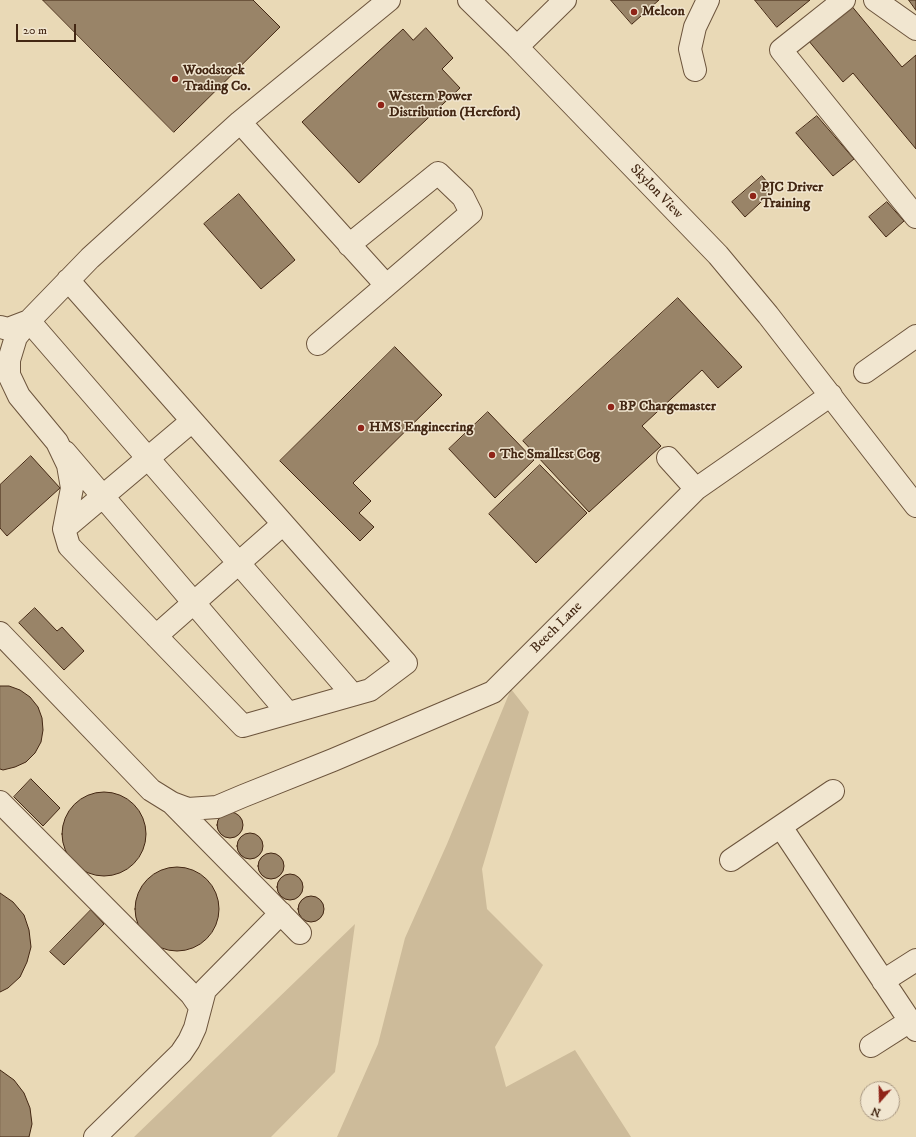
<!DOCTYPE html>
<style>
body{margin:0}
#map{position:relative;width:916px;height:1137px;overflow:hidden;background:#e9d9b6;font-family:"IM FELL DW Pica",serif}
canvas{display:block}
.north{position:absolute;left:860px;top:1081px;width:40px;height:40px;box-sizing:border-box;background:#f1e6d0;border:1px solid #ab9a84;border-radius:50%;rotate:200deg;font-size:11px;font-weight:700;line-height:16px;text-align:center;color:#432713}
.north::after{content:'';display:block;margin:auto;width:14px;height:18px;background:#8f2418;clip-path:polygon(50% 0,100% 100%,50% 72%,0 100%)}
.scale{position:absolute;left:16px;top:24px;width:60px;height:18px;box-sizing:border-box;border:2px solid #432713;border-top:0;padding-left:5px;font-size:12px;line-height:14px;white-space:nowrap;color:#432713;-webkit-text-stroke:3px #f1e6d0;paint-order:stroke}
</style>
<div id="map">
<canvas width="916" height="1137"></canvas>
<div class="north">N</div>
<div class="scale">20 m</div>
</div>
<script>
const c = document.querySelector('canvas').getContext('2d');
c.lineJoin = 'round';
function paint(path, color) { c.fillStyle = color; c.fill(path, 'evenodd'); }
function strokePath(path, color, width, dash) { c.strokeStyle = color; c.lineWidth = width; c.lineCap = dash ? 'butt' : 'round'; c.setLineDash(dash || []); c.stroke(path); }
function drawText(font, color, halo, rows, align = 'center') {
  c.font = font + ' "IM FELL DW Pica",serif'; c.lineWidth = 3; c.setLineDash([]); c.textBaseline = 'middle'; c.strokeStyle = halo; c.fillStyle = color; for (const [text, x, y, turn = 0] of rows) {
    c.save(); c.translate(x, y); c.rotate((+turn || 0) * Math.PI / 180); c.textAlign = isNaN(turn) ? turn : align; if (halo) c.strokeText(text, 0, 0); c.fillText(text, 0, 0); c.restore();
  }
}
const green = new Path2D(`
 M 511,689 L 529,712 L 482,869 L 487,909 L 543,965 L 495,1047 L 506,1087 L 575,1050 L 631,1137 L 337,1137 L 378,1044 L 405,938 L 447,844 Z
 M 355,924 L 335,1072 L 271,1137 L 134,1137 Z`);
const building = new Path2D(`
 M 43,0 L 253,0 L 280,27 L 174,132 Z
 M 611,0 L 659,0 L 632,24 Z
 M 755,0 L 810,0 L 777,27 Z
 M 909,0 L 916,0 L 916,10 Z
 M 850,4 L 902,67 L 916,55 L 916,149 L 853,73 L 843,82 L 808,40 Z
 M 426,28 L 453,58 L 442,69 L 460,88 L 359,183 L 302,122 L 403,29 L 413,40 Z
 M 817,116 L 854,159 L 833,176 L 796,133 Z
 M 762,176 L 774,190 L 745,217 L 732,202 Z
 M 239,194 L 295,260 L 261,289 L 204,224 Z
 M 887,202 L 904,221 L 886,237 L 869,217 Z
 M 678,298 L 742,367 L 718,388 L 702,370 L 642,426 L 661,446 L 589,512 L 523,441 Z
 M 395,347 L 442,395 L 353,483 L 371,501 L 359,513 L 374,527 L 360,541 L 280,461 Z
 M 488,412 L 534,460 L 495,498 L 449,449 Z
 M 31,456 L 60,488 L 7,536 L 0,528 L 0,485 Z
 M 540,465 L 587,513 L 536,563 L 489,514 Z
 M 35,608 L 57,631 L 62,627 L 84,651 L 64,670 L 19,623 Z
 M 0,686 L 9,686 L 20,690 L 30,697 L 38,707 L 42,718 L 43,730 L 41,742 L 35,753 L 26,762 L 15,767 L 3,770 L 0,769 Z
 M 31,779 L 60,808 L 43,826 L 14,797 Z
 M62 834a42 42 0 1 1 84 0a42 42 0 1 1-84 0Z
 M217 825a13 13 0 1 1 26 0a13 13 0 1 1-26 0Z
 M237 846a13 13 0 1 1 26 0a13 13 0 1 1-26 0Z
 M258 866a13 13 0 1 1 26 0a13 13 0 1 1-26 0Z
 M135 909a42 42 0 1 1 84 0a42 42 0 1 1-84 0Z
 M277 887a13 13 0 1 1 26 0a13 13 0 1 1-26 0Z
 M 0,893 L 13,902 L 24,915 L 29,930 L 31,947 L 27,962 L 20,977 L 8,988 L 0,992 Z
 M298 909a13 13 0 1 1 26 0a13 13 0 1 1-26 0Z
 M 91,910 L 104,924 L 64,965 L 50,952 Z
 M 0,1070 L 14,1080 L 24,1093 L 30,1108 L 32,1124 L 29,1137 L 0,1137 Z`);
const minor = new Path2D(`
 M 469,0 L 517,47 L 718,255 L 768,315 L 916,506
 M 844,0 L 781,50 L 916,217
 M 875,0 L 916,29
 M 517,47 L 565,0
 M 695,70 L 690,49 L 695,27 L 708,0
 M 240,122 L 330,223 L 386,285
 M 68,280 L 406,663 L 370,690 L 243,726 L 69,546 L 64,529 L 72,488 L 68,465 L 57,442 L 19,396 L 9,375 L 9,360 L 16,337 L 29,321 L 90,258 L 240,122 L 389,0
 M 29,321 L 353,695
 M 0,327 L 8,329 L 29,321
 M 318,344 L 471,213 L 463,197 L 438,173 L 349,245
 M 865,372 L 916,336
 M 65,452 L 288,713
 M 668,458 L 696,489
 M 64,529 L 192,421
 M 0,633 L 151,790 L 172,803 L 188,809 L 217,807 L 243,796 L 333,760 L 493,692 L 696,489 L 831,395
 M 156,636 L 283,524
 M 0,802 L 191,994 L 200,1007
 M 172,803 L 300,933
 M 781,827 L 916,1030
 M 731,860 L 833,791
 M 883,981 L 916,960
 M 871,1046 L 910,1021
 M 95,1137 L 181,1053 L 189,1041 L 195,1028 L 205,990 L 281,913`);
const markers = [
 [634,12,4,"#8f2418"],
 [175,79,4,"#8f2418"],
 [381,105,4,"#8f2418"],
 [753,196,4,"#8f2418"],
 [611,407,4,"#8f2418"],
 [361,428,4,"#8f2418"],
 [492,455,4,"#8f2418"]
];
const poiNames = [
 ["Melcon",642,12],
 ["Woodstock",183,71],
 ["Trading Co.",183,87],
 ["Western Power",389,97],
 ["Distribution (Hereford)",389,113],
 ["PJC Driver",761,188],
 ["Training",761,204],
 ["BP Chargemaster",619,407],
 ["HMS Engineering",369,428],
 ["The Smallest Cog",500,455]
];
const streetNames = [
 ["Skylon View",656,192,46],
 ["Beech Lane",557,628,-45]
];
paint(green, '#cdbb9a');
paint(building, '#998468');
strokePath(building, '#432713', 1);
strokePath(minor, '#6c543c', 24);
strokePath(minor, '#f1e6d0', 22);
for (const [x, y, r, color] of markers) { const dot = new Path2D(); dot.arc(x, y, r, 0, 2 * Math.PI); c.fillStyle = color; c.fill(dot); strokePath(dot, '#f1e6d0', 1.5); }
drawText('bold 14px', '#432713', '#f1e6d0', poiNames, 'left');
drawText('14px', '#432713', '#f1e6d0', streetNames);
</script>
